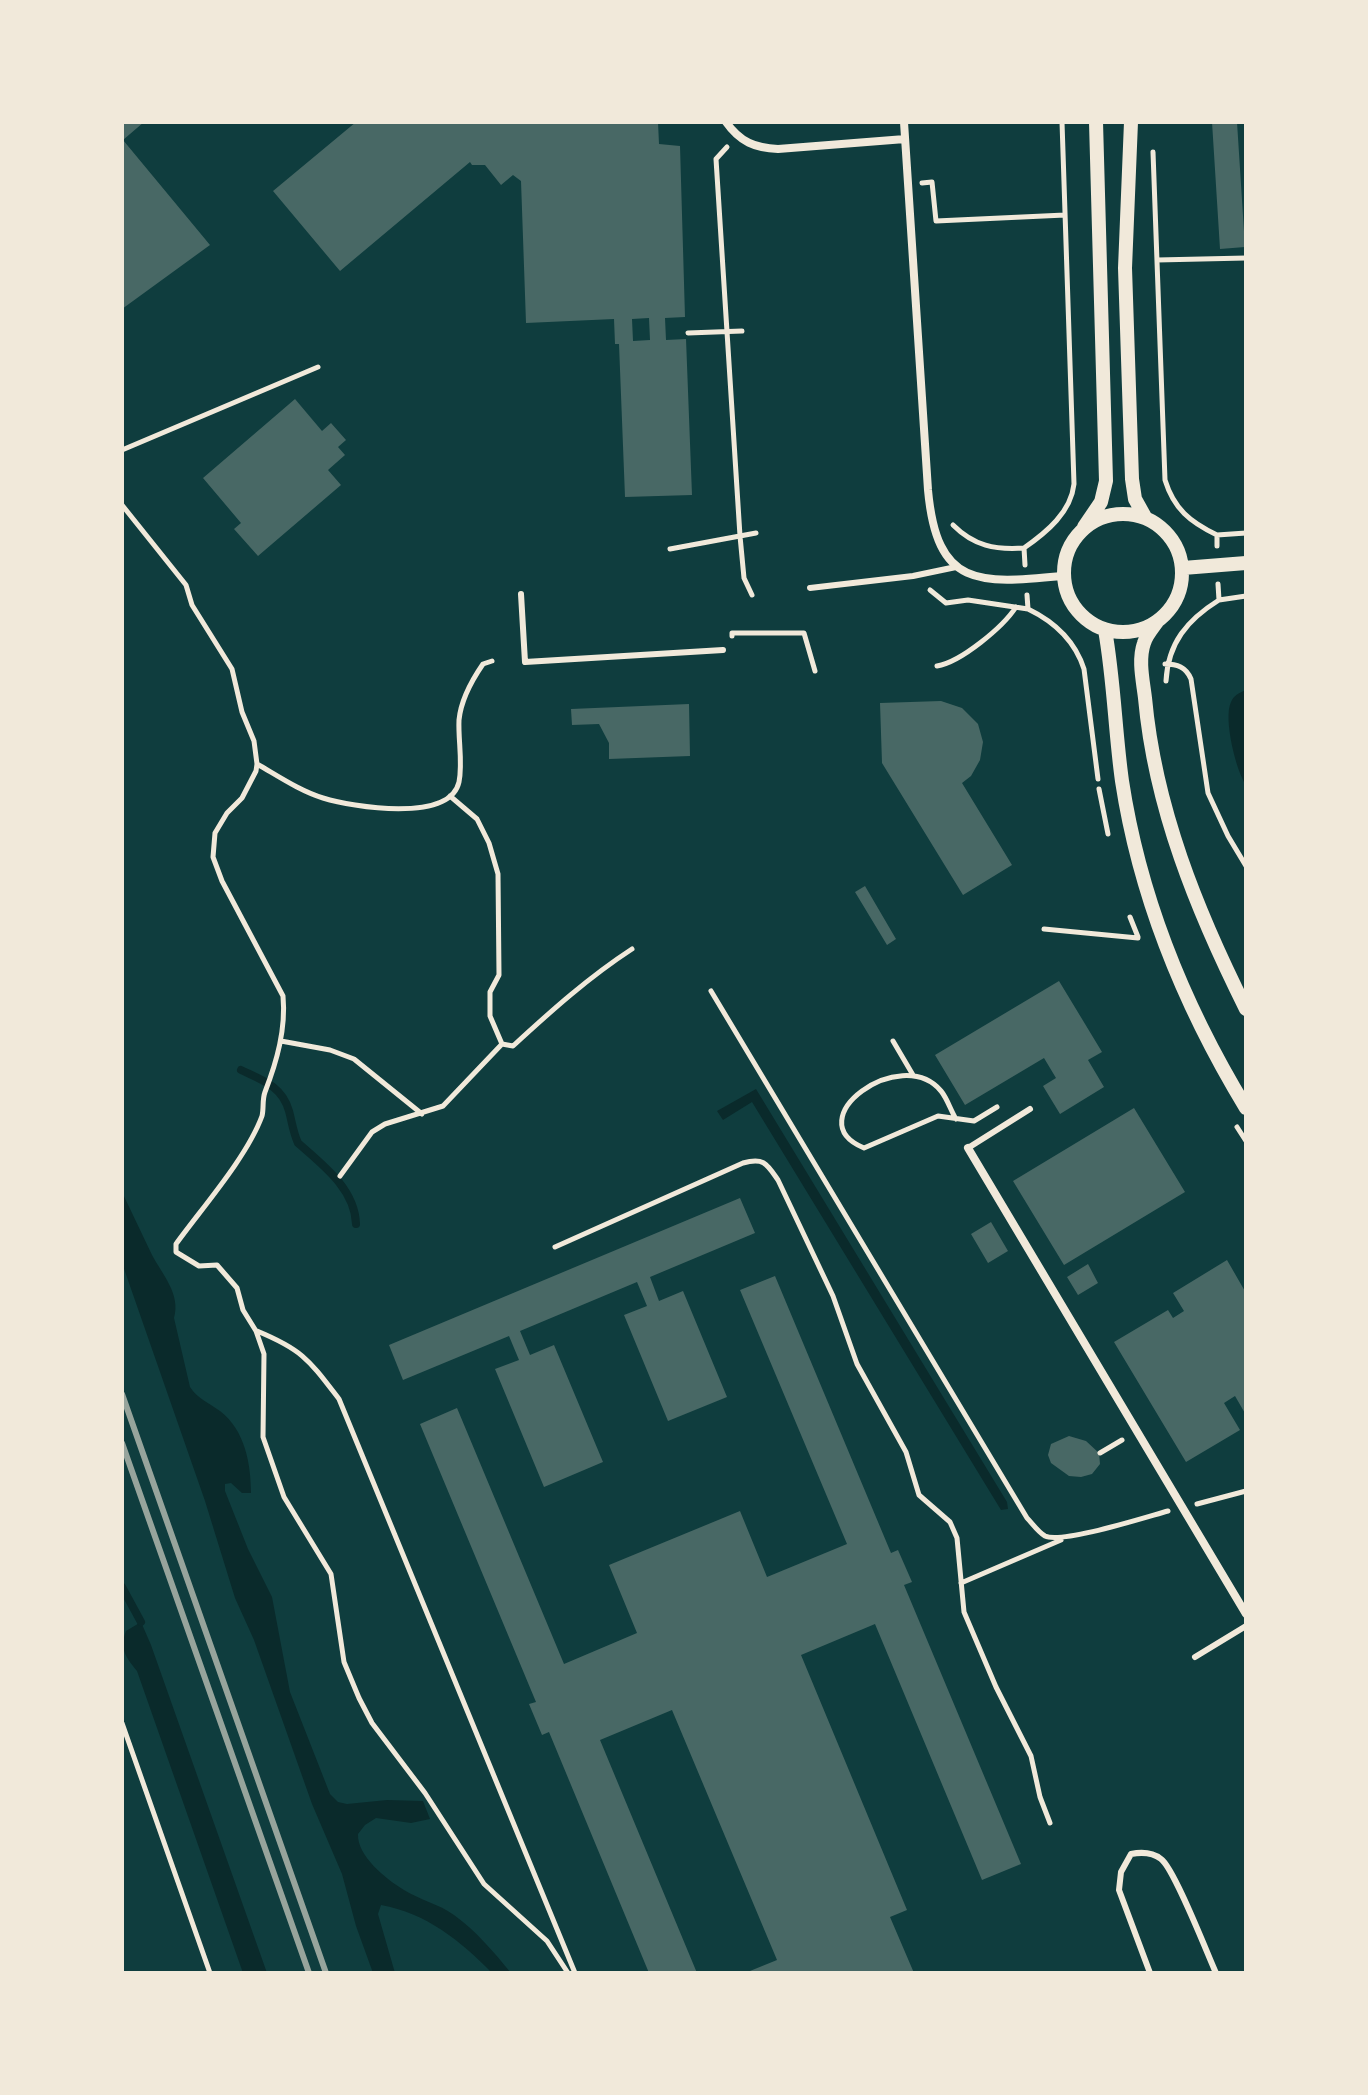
<!DOCTYPE html>
<html>
<head>
<meta charset="utf-8">
<style>
  body { margin:0 }
  #map { position:relative; width:1368px; height:2095px; overflow:hidden; background:#0f3d3e; font-family:Cabin,sans-serif }
  canvas { display:block }
  .frame { position:absolute; inset:0; border:124px solid #f1e9da; pointer-events:none }
</style>
</head>
<body>
<div id="map">
<canvas width="1368" height="2095"></canvas>
<div class="frame"></div>
</div>
<script>
const context = document.querySelector('canvas').getContext('2d');
context.lineJoin = 'round';
function fillPath(path, color) { context.fillStyle = color; context.fill(path, 'evenodd'); }
function strokePath(path, color, width, dash) { context.strokeStyle = color; context.lineWidth = width; context.lineCap = dash ? 'butt' : 'round'; context.setLineDash(dash || []); context.stroke(path); }
fillPath(new Path2D(`
  M1246,690V785C1236,771 1223,718 1231,702C1234,695 1239,693 1246,690Z
  M756,1089L1007,1502L1008,1509L1001,1510L752,1102L723,1120L717,1111Z
  M122,1192C132,1213 142,1234 152,1255C162,1274 181,1294 174,1318L190,1387C198,1399 209,1403 220,1411C245,1430 251,1464 251,1493H242L231,1483L225,1484V1491L248,1549L272,1597L290,1692L330,1794L338,1802L347,1804L387,1800L423,1801L430,1819L411,1823L376,1818L365,1825L358,1834C357,1856 386,1879 404,1890C420,1900 439,1904 454,1915C476,1931 494,1952 511,1973H492C461,1941 426,1913 381,1905L378,1914L395,1973H373L356,1926L342,1874L312,1804L254,1640L235,1598L205,1501L122,1263Z
  M141,1622L151,1645L267,1973H243L137,1671C126,1657 119,1649 126,1631Z`), '#0a2a2b');
strokePath(new Path2D(`
  M241,1070C262,1080 282,1086 289,1111C292,1122 293,1132 298,1143C323,1165 355,1189 356,1224
  M122,1587L141,1622`), '#0a2a2b', 8);
fillPath(new Path2D(`
  M122,122H144L123,140L210,245L122,309Z
  M356,122H658L659,144L680,146L685,317L665,318L666,340L686,339L692,495L625,497L619,344H615L614,319L526,323L521,181L513,175L501,185L485,165H472L470,162L340,271L273,191ZM649,318L650,340L633,341L632,319Z
  M1212,122H1237L1245,247L1220,249Z
  M295,399L322,431L331,423L346,440L338,447L345,455L328,470L341,485L258,556L234,529L241,523L203,478Z
  M941,701L962,708L978,724L983,742L980,760L971,776L962,783L1012,865L963,895L882,763L880,703Z
  M689,704L690,756L609,759V743L599,724L572,725L571,709Z
  M865,886L896,939L887,945L855,892Z
  M1059,981L1102,1052L1088,1060L1104,1087L1060,1114L1043,1086L1056,1078L1044,1058L965,1105L935,1055Z
  M1134,1108L1185,1192L1064,1265L1013,1181Z
  M740,1198L755,1233L650,1277L659,1301L683,1291L727,1397L668,1421L624,1315L647,1306L637,1282L520,1331L530,1355L554,1345L603,1462L544,1487L495,1369L519,1360L509,1336L403,1380L389,1345Z
  M991,1222L1008,1251L988,1263L971,1234Z
  M1227,1260L1246,1293V1415L1235,1396L1224,1403L1240,1430L1186,1462L1114,1342L1168,1310L1173,1318L1184,1311L1173,1293Z
  M1088,1264L1098,1283L1078,1295L1067,1277Z
  M775,1276L891,1553L898,1550L912,1582L904,1585L1021,1864L982,1880L875,1624L801,1655L907,1910L890,1917L914,1973H745L777,1960L672,1710L600,1740L697,1973H649L549,1732L542,1735L529,1704L536,1702L420,1424L457,1408L564,1664L637,1633L609,1565L740,1511L767,1577L847,1544L740,1290Z
  M1069,1436L1086,1441L1099,1453L1100,1464L1092,1474L1081,1477L1069,1476L1051,1463L1048,1455L1051,1444Z`), '#486865');
strokePath(new Path2D(`
  M727,147L716,159L740,536L744,578L752,595
  M1153,152L1165,480C1174,509 1190,522 1217,535V546
  M922,183L932,182L936,221L1065,215
  M1157,260L1246,258
  M688,333L742,331
  M122,450L318,367
  M122,505L186,585L192,605L232,669L242,712L254,741L257,764L256,771L242,798L227,813L215,833L213,857L222,881L283,996C286,1029 277,1061 265,1092C262,1100 264,1108 262,1116C247,1157 202,1208 176,1244V1252L199,1266L217,1265L237,1288L243,1310L256,1331L264,1354L263,1437L284,1497L331,1574L344,1662L359,1698L372,1723L425,1793L484,1884L547,1941L568,1973
  M953,525C974,546 995,550 1024,548
  M1217,535L1246,533
  M670,549L756,533
  M1025,565L1024,548C1047,532 1071,512 1074,484L1062,122
  M930,590L946,603L968,600L1028,609
  M1027,595L1028,609C1055,622 1075,641 1084,669L1098,779
  M1219,600L1246,596
  M732,636V633H804L815,671
  M1165,664C1177,664 1186,667 1191,679L1208,793L1228,836L1246,866
  M937,666C961,662 1003,627 1016,607
  M1166,681C1168,643 1187,620 1219,600L1218,584
  M257,764C278,776 300,791 323,798C352,807 450,823 459,782C463,762 458,740 459,720C461,699 472,680 483,664L492,661
  M1099,789L1108,834
  M450,796L477,819L489,843L498,874L499,975L490,992V1016L502,1044L513,1046C551,1011 589,977 632,949
  M1130,917L1138,937
  M1044,929L1138,938
  M711,991L1027,1518C1032,1523 1038,1532 1045,1536C1062,1544 1146,1517 1168,1511
  M281,1041L330,1050L354,1059L422,1114
  M893,1041L913,1075
  M956,1119C951,1111 947,1098 941,1091C901,1043 796,1120 864,1148L938,1116L974,1121L997,1107
  M1237,1127L1246,1141
  M340,1176L372,1132L385,1124L443,1106L502,1044
  M555,1247L743,1163C764,1157 767,1164 778,1180L833,1296L857,1364L906,1452L919,1495L950,1522L957,1538L964,1612L996,1687L1031,1756L1040,1797L1050,1823
  M257,1331C303,1350 309,1360 339,1399L575,1973
  M1100,1453L1122,1440
  M1197,1504L1246,1491
  M961,1583L1061,1540
  M122,1723L210,1973`), '#f1e9da', 5);
strokePath(new Path2D(`
  M810,588L913,576L956,567
  M521,594L525,662L723,650
  M968,1148L1030,1109
  M1195,1657L1246,1626
  M1150,1973L1119,1890L1121,1872L1131,1854C1141,1852 1152,1852 1161,1859C1174,1868 1207,1953 1216,1973`), '#f1e9da', 6);
strokePath(new Path2D(`
  M726,122C740,142 755,148 778,149L905,139
  M904,122L928,490C937,588 978,584 1063,576
  M968,1148L1246,1614`), '#f1e9da', 8);
strokePath(new Path2D(`
  M1131,122L1125,268L1132,479L1135,499L1145,517
  M1064 573a59 59 0 1 1 118 0a59 59 0 1 1-118 0Z
  M1084,527L1101,502L1106,481L1096,122
  M1183,568L1246,563
  M1157,622C1152,629 1146,636 1144,643C1138,660 1143,681 1145,698C1155,808 1197,911 1246,1009
  M1105,630C1114,680 1115,731 1122,781C1140,899 1184,1006 1246,1108`), '#f1e9da', 14);
strokePath(new Path2D(`
  M122,1394L326,1973
  M122,1443L309,1973`), '#97a49c', 6);
</script>
</body>
</html>
